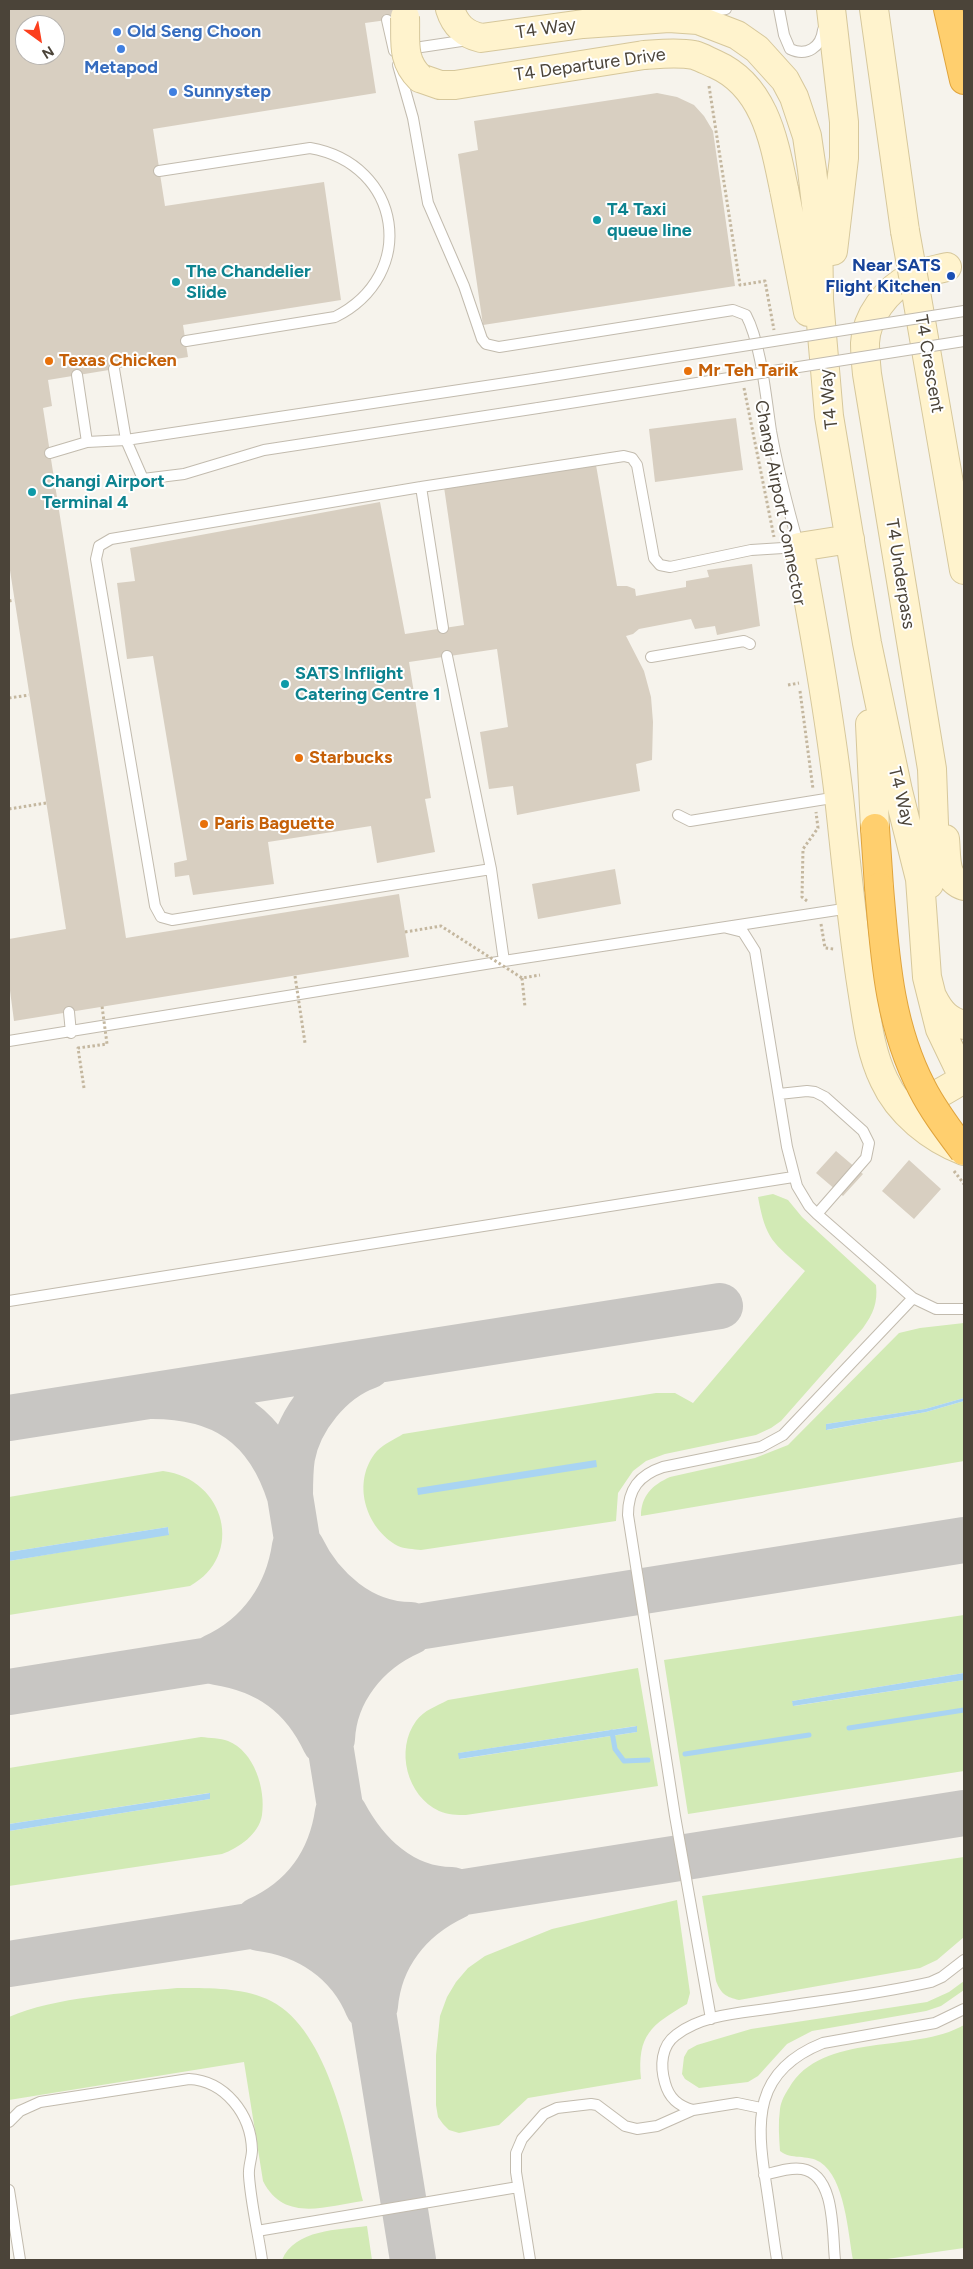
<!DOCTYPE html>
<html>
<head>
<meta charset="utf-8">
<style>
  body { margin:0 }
  #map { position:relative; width:973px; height:2269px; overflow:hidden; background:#f6f3ec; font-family:Figtree,sans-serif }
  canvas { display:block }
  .frame { position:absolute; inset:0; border:10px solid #4b4439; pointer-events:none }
  .north { position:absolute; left:15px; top:15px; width:50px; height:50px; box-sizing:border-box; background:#fff; border:1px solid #b7b4b0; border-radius:50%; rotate:148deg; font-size:14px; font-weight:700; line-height:20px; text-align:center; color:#4b4439 }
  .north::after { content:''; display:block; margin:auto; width:18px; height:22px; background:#fc3f1d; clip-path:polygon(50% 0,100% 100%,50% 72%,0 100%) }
</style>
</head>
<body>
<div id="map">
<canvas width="973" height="2269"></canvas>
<div class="frame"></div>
<div class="north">N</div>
</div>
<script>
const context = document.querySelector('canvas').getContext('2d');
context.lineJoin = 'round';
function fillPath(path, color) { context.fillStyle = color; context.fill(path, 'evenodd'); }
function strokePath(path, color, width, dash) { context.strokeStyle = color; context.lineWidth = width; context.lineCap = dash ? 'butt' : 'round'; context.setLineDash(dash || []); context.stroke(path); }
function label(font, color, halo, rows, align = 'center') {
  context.font = font + ' Figtree,sans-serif'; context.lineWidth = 4; context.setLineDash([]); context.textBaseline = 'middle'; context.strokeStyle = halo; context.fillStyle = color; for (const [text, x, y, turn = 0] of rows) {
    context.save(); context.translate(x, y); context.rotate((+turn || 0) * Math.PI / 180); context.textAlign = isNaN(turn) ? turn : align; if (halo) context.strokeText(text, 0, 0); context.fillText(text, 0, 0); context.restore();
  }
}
fillPath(new Path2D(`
  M773,1194L788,1200L802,1217L876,1285C878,1303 873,1314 863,1328L781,1421L771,1428L756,1435L665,1454L646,1461L633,1471L618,1493L616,1521L421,1550C414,1549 404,1549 398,1546C365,1528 351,1481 377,1451C384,1444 395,1439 403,1434L656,1393H675L693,1403L805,1271C773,1242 766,1241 758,1197Z
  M964,1323V1398L925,1409L826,1424L827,1430L926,1412L964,1401V1461L641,1516C641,1496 652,1485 670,1477L755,1458L788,1445L899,1333L920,1328Z
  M163,1471C226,1479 245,1556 190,1586L9,1615V1561L169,1534L168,1527L9,1552V1497Z
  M964,1615V1673L792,1701L794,1706L964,1680V1771L688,1814L664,1660Z
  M638,1668L658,1786L466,1815C457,1815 448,1815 439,1811C407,1796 395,1750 416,1721C424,1710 437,1706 448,1700ZM636,1726L637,1732L460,1759L459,1753Z
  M201,1737C210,1738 220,1738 228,1741C254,1751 266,1789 262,1815C259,1834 239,1848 222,1854L9,1886V1831L210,1799L209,1793L9,1824V1768Z
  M964,1857V1937L937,1960L920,1968L739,2000C726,1997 721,1994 716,1981L702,1896Z
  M677,1900L690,1993L687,2004C651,2025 637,2035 641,2079L528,2098L499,2125L459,2133L449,2130L443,2124L438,2117L436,2105V2055L440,2016L447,1997L456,1982L468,1968L485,1956L552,1929Z
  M964,1981V1990L941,2006L926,2011L812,2031L787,2044L758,2076L748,2082L699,2088L685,2079L682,2074L684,2057L688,2050L697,2045L751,2029L927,2002L949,1992Z
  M177,1988C207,1988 244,1987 271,2001C329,2030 349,2142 363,2201C326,2206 284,2223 263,2181L244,2062L9,2100V2017C54,1997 127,1993 177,1988Z
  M964,2025V2248L880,2260H853C848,2233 845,2178 820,2162C807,2154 791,2160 780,2151C779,2137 778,2123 780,2109C781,2101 785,2094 789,2088C822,2031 914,2054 964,2025Z
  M367,2226L372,2260H282C295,2229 338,2230 367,2226Z`), '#d2eab5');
fillPath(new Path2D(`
  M964,1398V1401L926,1412L826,1430V1424L925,1409Z
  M596,1460L597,1467L418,1495L417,1488Z
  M168,1527L169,1535L9,1561V1552Z
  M964,1673V1680L793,1706L792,1701Z
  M637,1726V1732L459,1759L458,1753Z
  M210,1793V1799L9,1831V1824Z`), '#a9d4f2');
strokePath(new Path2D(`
  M849,1728L964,1710
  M612,1732L615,1749L624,1761L648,1760
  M685,1754L809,1735`), '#a9d4f2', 5);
strokePath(new Path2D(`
  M149,1396C222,1395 268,1425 290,1496L413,2260
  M9,1418L720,1306
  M290,1496C290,1483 290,1470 292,1457C299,1419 331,1379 368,1366
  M301,1547C321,1589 362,1625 411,1625
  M214,1657C260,1636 288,1595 295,1546
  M217,1662C268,1670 303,1695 325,1742
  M9,1692L964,1540
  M332,1739C334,1691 367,1651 410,1632
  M344,1813C366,1854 402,1890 452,1890
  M258,1920C304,1899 331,1861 338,1812
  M259,1928C308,1934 349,1961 368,2007
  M9,1964L964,1813
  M375,2006C379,1956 410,1918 454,1897`), '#c8c6c3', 46);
fillPath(new Path2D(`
  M9,9H413L387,20L365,23L376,93L153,129L165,206L324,182L341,300L183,325L188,357L48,380L52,406L43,408L126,938L399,894L409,957L14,1021L9,983V939L66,929L9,564ZM25,25H55V55H25Z
  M657,93L677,97L694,105L704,116L713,131L735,286L483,325L458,154L478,150L474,121Z
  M736,418L743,470L655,482L649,429Z
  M596,465L617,586H627L635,589L636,596L686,587V581L709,577L707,570L752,564L760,626L717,635L715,626L695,629L691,619L639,629L633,634L626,636L644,671L651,697L653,722L652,760L636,764L640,791L517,815L513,786L489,789L480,732L508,727L497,649L409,662L431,798L425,799L435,852L377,863L371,826L268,842L274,884L193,895L189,875L175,877L174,863L187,860L153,656L127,659L117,583L135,581L130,548L380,502L405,634L464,625L444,487Z
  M615,869L621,904L538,919L532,884Z
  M836,1151L863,1174L843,1196L816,1173Z
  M909,1160L941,1189L914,1219L882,1191Z`), '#d8cfc1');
const lane = new Path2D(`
  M779,9L784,35L790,49C807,57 821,47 823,30
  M700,13L726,9
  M387,20L394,51
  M408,49L468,40
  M398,65L413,118L428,203L464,286L482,339L486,344L499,347L733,310L746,315C761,343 766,398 771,431C778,470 788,508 799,547L751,550L670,567L660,565L654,558L637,465L632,458L624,456L421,487L111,539L99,546L96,559L155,906L161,917L172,920L491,869
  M159,171L310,148C402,164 419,275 335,317L186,341
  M114,369L126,440L143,479L184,474L264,450L538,408
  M77,375L87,442
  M50,453L87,442L126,440L533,379
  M421,487L443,628
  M447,656L491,869L504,961
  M651,657L744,641L750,644
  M678,815L690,821L838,797
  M727,928L743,932L755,951L787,1147L797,1186L809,1206L817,1214L913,1298L936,1309H964
  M69,1012L71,1033
  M9,1041L504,961L850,908
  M779,1094L807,1091L815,1092L825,1097L863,1131L869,1143L866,1158L817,1214
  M9,1301L793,1177
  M711,2019L675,1816L628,1515C628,1489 639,1475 663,1467L761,1447L783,1435L913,1298
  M693,2110C678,2106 669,2098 665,2083C660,2066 661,2046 676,2035C703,2014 742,2013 774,2008C826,2000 879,1994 931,1982L942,1977L964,1960
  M9,2122L20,2111L40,2102L189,2079C225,2081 251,2114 252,2150C252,2158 248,2167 249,2176C251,2204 258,2232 262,2260
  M764,2175C776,2172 790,2167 802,2169C836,2175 832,2233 835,2260
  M9,2190L20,2260
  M257,2231L518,2187
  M530,2260L516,2172V2153L522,2139L544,2114L557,2108L591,2104L597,2105L625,2126L637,2129L657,2126L693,2110L737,2103L761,2108
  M777,2260C773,2235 770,2209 766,2184C756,2121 753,2071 823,2043L935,2023L964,2009`);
const secondary = new Path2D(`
  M450,9C455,25 464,34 481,38L583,24L669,18L698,20L737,35L757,49L785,80L794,97L807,136L812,170L818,222L819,300L829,416L867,643L898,791L920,879L927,977L940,1029L964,1079C944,1090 921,1108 898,1103
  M831,9L844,122V158L833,251
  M874,9L905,231
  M420,78L440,85H455L644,55
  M784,189L808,312
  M916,292L964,570
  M850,539L799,547C814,630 829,713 839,797C846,861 852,925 862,989C867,1020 870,1051 884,1080C899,1113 931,1138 964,1151
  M870,724L875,828
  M945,839C947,857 943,879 964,886
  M929,884L934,824L932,769L867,374C866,364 865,353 865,343C866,317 887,289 910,278C921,272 935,270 947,267
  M933,998C940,1012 948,1021 964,1025`);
const highway = new Path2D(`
  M948,9L964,80
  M875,828L879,887`);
strokePath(lane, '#c2bbae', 12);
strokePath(secondary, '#d6c79b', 30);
strokePath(highway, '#e0a43c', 30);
strokePath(new Path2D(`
  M709,86L740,285L765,281L774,330
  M744,388L774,537
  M9,601L14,600
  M788,685L799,683
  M800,691L813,789
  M807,901L802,897L803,849L818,828L816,812
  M821,924L825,948L834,949
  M522,978L525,1007
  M954,1171L964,1184`), '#c4b79f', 3, [2.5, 2.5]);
strokePath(lane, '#fff', 10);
strokePath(secondary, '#fff3cd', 28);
strokePath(highway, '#ffcf6e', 28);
const laneBridge = new Path2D(`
  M533,379L964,311
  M538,408L964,341`);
const secondaryBridge = new Path2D(`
  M405,17C406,40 401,60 420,78
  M644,55C660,54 677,52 694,55C701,57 708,61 715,64C765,86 774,141 784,189
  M905,231L916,292`);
const highwayBridge = new Path2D(`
  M879,887C885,957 889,1025 922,1088C933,1110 949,1131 964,1151`);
strokePath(laneBridge, '#c2bbae', 12, []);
strokePath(secondaryBridge, '#d6c79b', 30, []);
strokePath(highwayBridge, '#e0a43c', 30, []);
strokePath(new Path2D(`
  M9,698L29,695
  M9,809L46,803
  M405,932L441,926L522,978L540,975
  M295,976L305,1043
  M84,1088L78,1048L107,1044L102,1006`), '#c4b79f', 3, [2.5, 2.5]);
strokePath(laneBridge, '#fff', 10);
strokePath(secondaryBridge, '#fff3cd', 28);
strokePath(highwayBridge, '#ffcf6e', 28);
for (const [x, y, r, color] of [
  [117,32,5,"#3f7fe0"],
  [121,49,5,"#3f7fe0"],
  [173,92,5,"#3f7fe0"],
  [597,220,5,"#0f9aa8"],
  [951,276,5,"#1a4fb4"],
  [176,282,5,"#0f9aa8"],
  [49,361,5,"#e8710a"],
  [688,371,5,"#e8710a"],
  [32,492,5,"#0f9aa8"],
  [285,684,5,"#0f9aa8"],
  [299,758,5,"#e8710a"],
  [204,824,5,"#e8710a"]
]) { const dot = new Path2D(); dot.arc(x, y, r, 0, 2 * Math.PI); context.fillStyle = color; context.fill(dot); strokePath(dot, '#fff', 2); }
label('18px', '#4b4439', '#fff', [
  ["T4 Way",546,29,-8],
  ["T4 Departure Drive",590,65,-8],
  ["T4 Crescent",929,364,80],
  ["T4 Way",829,399,-96],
  ["Changi Airport Connector",780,503,79],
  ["T4 Underpass",900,574,81],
  ["T4 Way",901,797,76]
]);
label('bold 18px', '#366cbe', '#fff', [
  ["Old Seng Choon",127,32],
  ["Metapod",121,68,"center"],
  ["Sunnystep",183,92]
], 'left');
label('bold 18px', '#0d838f', '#fff', [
  ["T4 Taxi",607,210],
  ["queue line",607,231],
  ["The Chandelier",186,272],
  ["Slide",186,293],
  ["Changi Airport",42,482],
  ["Terminal 4",42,503],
  ["SATS Inflight",295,674],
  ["Catering Centre 1",295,695]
], 'left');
label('bold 18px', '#164399', '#fff', [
  ["Near SATS",941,266],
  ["Flight Kitchen",941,287]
], 'right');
label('bold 18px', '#c56008', '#fff', [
  ["Texas Chicken",59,361],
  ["Mr Teh Tarik",698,371],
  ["Starbucks",309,758],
  ["Paris Baguette",214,824]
], 'left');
</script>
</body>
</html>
